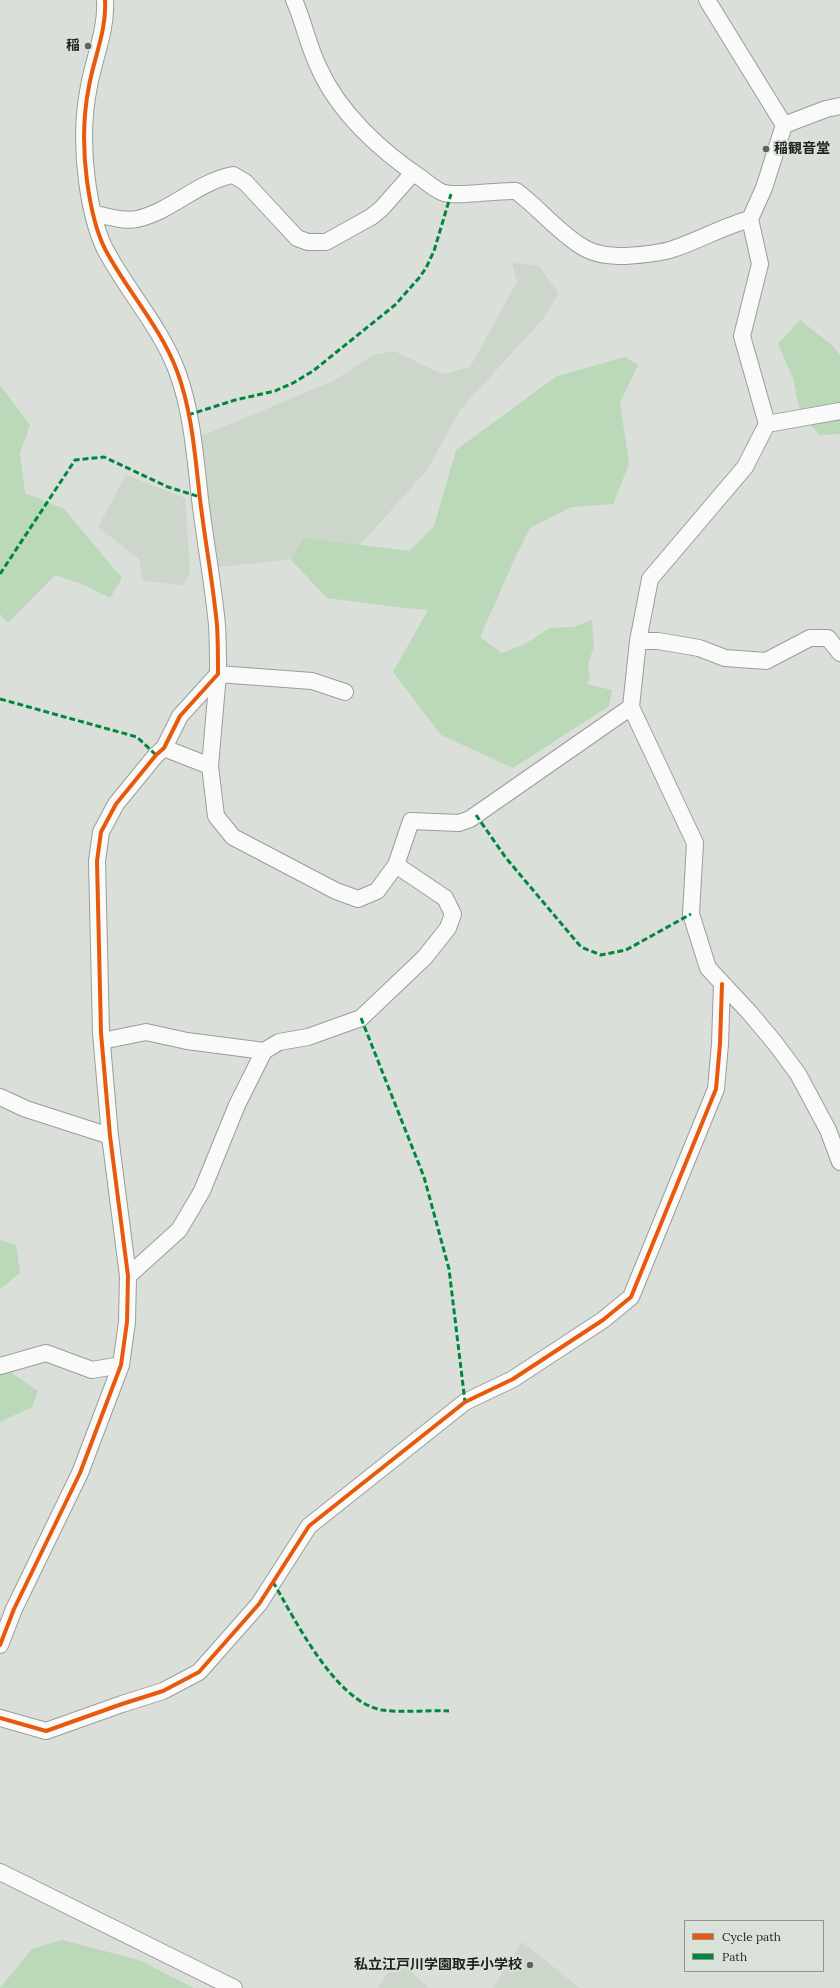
<!DOCTYPE html>
<html>
<head>
<meta charset="utf-8">
<style>
  body { margin:0 }
  #map { position:relative; width:840px; height:1988px; overflow:hidden; background:#dadfda; font-family:Lora,serif }
  canvas { display:block }
  .legend { position:absolute; left:684px; top:1920px; width:140px; height:52px; box-sizing:border-box; background:#d9e1d8; border:1px solid #8f958e; margin:0; padding:5px 7px; list-style:none; font-size:12px; color:#1f221f }
  .legend li { display:flex; align-items:center; gap:8px; height:20px }
  .legend b { width:20px; border:1px solid #8f958e }
</style>
</head>
<body>
<div id="map">
<canvas width="840" height="1988"></canvas>
<ul class="legend">
<li><b style="height:5px;background:#e8590c"></b>Cycle path</li>
<li><b style="height:5px;background:#00873e"></b>Path</li>
</ul>
</div>
<script>
const context = document.querySelector('canvas').getContext('2d');
context.lineJoin = 'round';
function fillPath(path, color) { context.fillStyle = color; context.fill(path, 'evenodd'); }
function strokePath(path, color, width, dash) { context.strokeStyle = color; context.lineWidth = width; context.lineCap = dash ? 'butt' : 'round'; context.setLineDash(dash || []); context.stroke(path); }
function label(font, color, halo, rows, align = 'center') {
  context.font = font + ' Lora,"Noto Sans JP",serif'; context.lineWidth = 4; context.setLineDash([]); context.textBaseline = 'middle'; context.strokeStyle = halo; context.fillStyle = color; for (const [text, x, y, turn = 0] of rows) {
    context.save(); context.translate(x, y); context.rotate((+turn || 0) * Math.PI / 180); context.textAlign = isNaN(turn) ? turn : align; if (halo) context.strokeText(text, 0, 0); context.fillText(text, 0, 0); context.restore();
  }
}
fillPath(new Path2D(`
  M512,263L539,266L559,293L543,319L460,410L427,470L353,553L218,567L192,440L333,381L374,355L394,351L442,374L470,367L517,282Z
  M126,475L185,498L190,572L184,585L143,581L139,559L98,527Z
  M522,1942L580,1988H493Z
  M397,1959L429,1988H378Z`), '#ccd6cb');
fillPath(new Path2D(`
  M800,320L833,346L840,355V434L819,435L800,411L793,378L778,344Z
  M625,357L638,365L620,403L629,464L613,504L571,507L530,528L515,558L480,637L502,653L525,644L550,628L573,627L592,620L594,646L588,664L590,676L587,684L612,690L609,706L513,768L441,735L393,672L428,610L396,607L327,598L291,560L304,538L410,551L434,526L456,450L557,376Z
  M0,385L30,425L20,453L25,493L64,509L122,578L110,598L87,586L55,575L8,623L0,614Z
  M0,1240L16,1245L20,1273L0,1289Z
  M0,1365L38,1391L32,1407L0,1422Z
  M62,1940L139,1960L194,1988H0L32,1949Z`), '#bbd8b9');
const minor = new Path2D(`
  M294,0C304,22 308,46 319,68C339,113 381,151 421,178C428,183 435,190 444,193C458,197 497,190 516,191C539,208 557,231 581,246C595,255 610,256 625,256C641,255 658,254 673,249C700,240 724,226 750,219L764,188L784,125L826,109L840,106
  M707,0L784,125
  M94,214C107,216 124,222 137,219C172,211 197,182 233,175L245,182L297,238L308,242H326L371,217L381,209L413,173
  M750,219L760,264L742,336L767,424L745,467L650,579L638,641L631,707L695,843L691,914L708,968L749,1012L775,1043L798,1074L828,1130L840,1162
  M767,424L840,411
  M638,641H658L699,648L725,658L766,661L810,638H828L840,653
  M164,748L210,766L216,816L233,837L336,891L358,899L377,891L396,865L411,821L459,823L470,819L631,707
  M210,766L218,674L312,681L345,692
  M102,1041L146,1032L187,1041L264,1051
  M0,1097L26,1109L110,1136
  M128,1276L179,1230L202,1191L237,1105L264,1051L279,1042L308,1037L361,1018L425,957L448,928L453,914L445,898L396,865
  M0,1366L46,1353L92,1370L121,1365
  M0,1645L14,1609L80,1473L121,1365L127,1322L128,1276L110,1136L101,1033L97,861L101,832L116,804L156,755L164,748L180,716L218,674C218,658 218,641 217,625C213,583 205,541 200,499C195,456 192,411 177,371C160,326 127,291 105,249C95,229 90,203 87,181C83,151 83,116 89,86C94,58 107,29 105,0
  M0,1718L46,1731L122,1704L163,1691L199,1672L259,1604L309,1526L465,1402L513,1379L603,1320L631,1297L716,1089L720,1044L722,984
  M0,1872L234,1988`);
strokePath(minor, '#9a9e9a', 18);
strokePath(minor, '#f9faf9', 16);
strokePath(new Path2D(`
  M188,415L235,400L275,391L293,383L313,371L395,305L419,278L426,268L434,251L451,194
  M0,574L75,460L104,457L168,487L200,497
  M0,699L137,737L156,755
  M476,815L506,858L581,947L601,955L626,950L691,914
  M361,1018L424,1177L449,1269L465,1402
  M273,1582C295,1619 335,1702 382,1710C402,1713 428,1710 449,1711`), '#00873e', 3, [6, 3]);
strokePath(new Path2D(`
  M0,1645L14,1609L80,1473L121,1365L127,1322L128,1276L110,1136L101,1033L97,861L101,832L116,804L156,755L164,748L180,716L218,674C218,658 218,641 217,625C213,583 205,541 200,499C195,456 192,411 177,371C160,326 127,291 105,249C95,229 90,203 87,181C83,151 83,116 89,86C94,58 107,29 105,0
  M0,1718L46,1731L122,1704L163,1691L199,1672L259,1604L309,1526L465,1402L513,1379L603,1320L631,1297L716,1089L720,1044L722,984`), '#e8590c', 4);
for (const [x, y, r, color] of [
  [88,46,4,"#606460"],
  [766,149,4,"#606460"],
  [530,1965,4,"#606460"]
]) { const dot = new Path2D(); dot.arc(x, y, r, 0, 2 * Math.PI); context.fillStyle = color; context.fill(dot); strokePath(dot, '#d9e1d8', 1.5); }
label('bold 14px', '#1f221f', '#d9e1d8', [
  ["稲",80,46],
  ["稲観音堂",774,149,"left"],
  ["私立江戸川学園取手小学校",522,1965]
], 'right');
</script>
</body>
</html>
